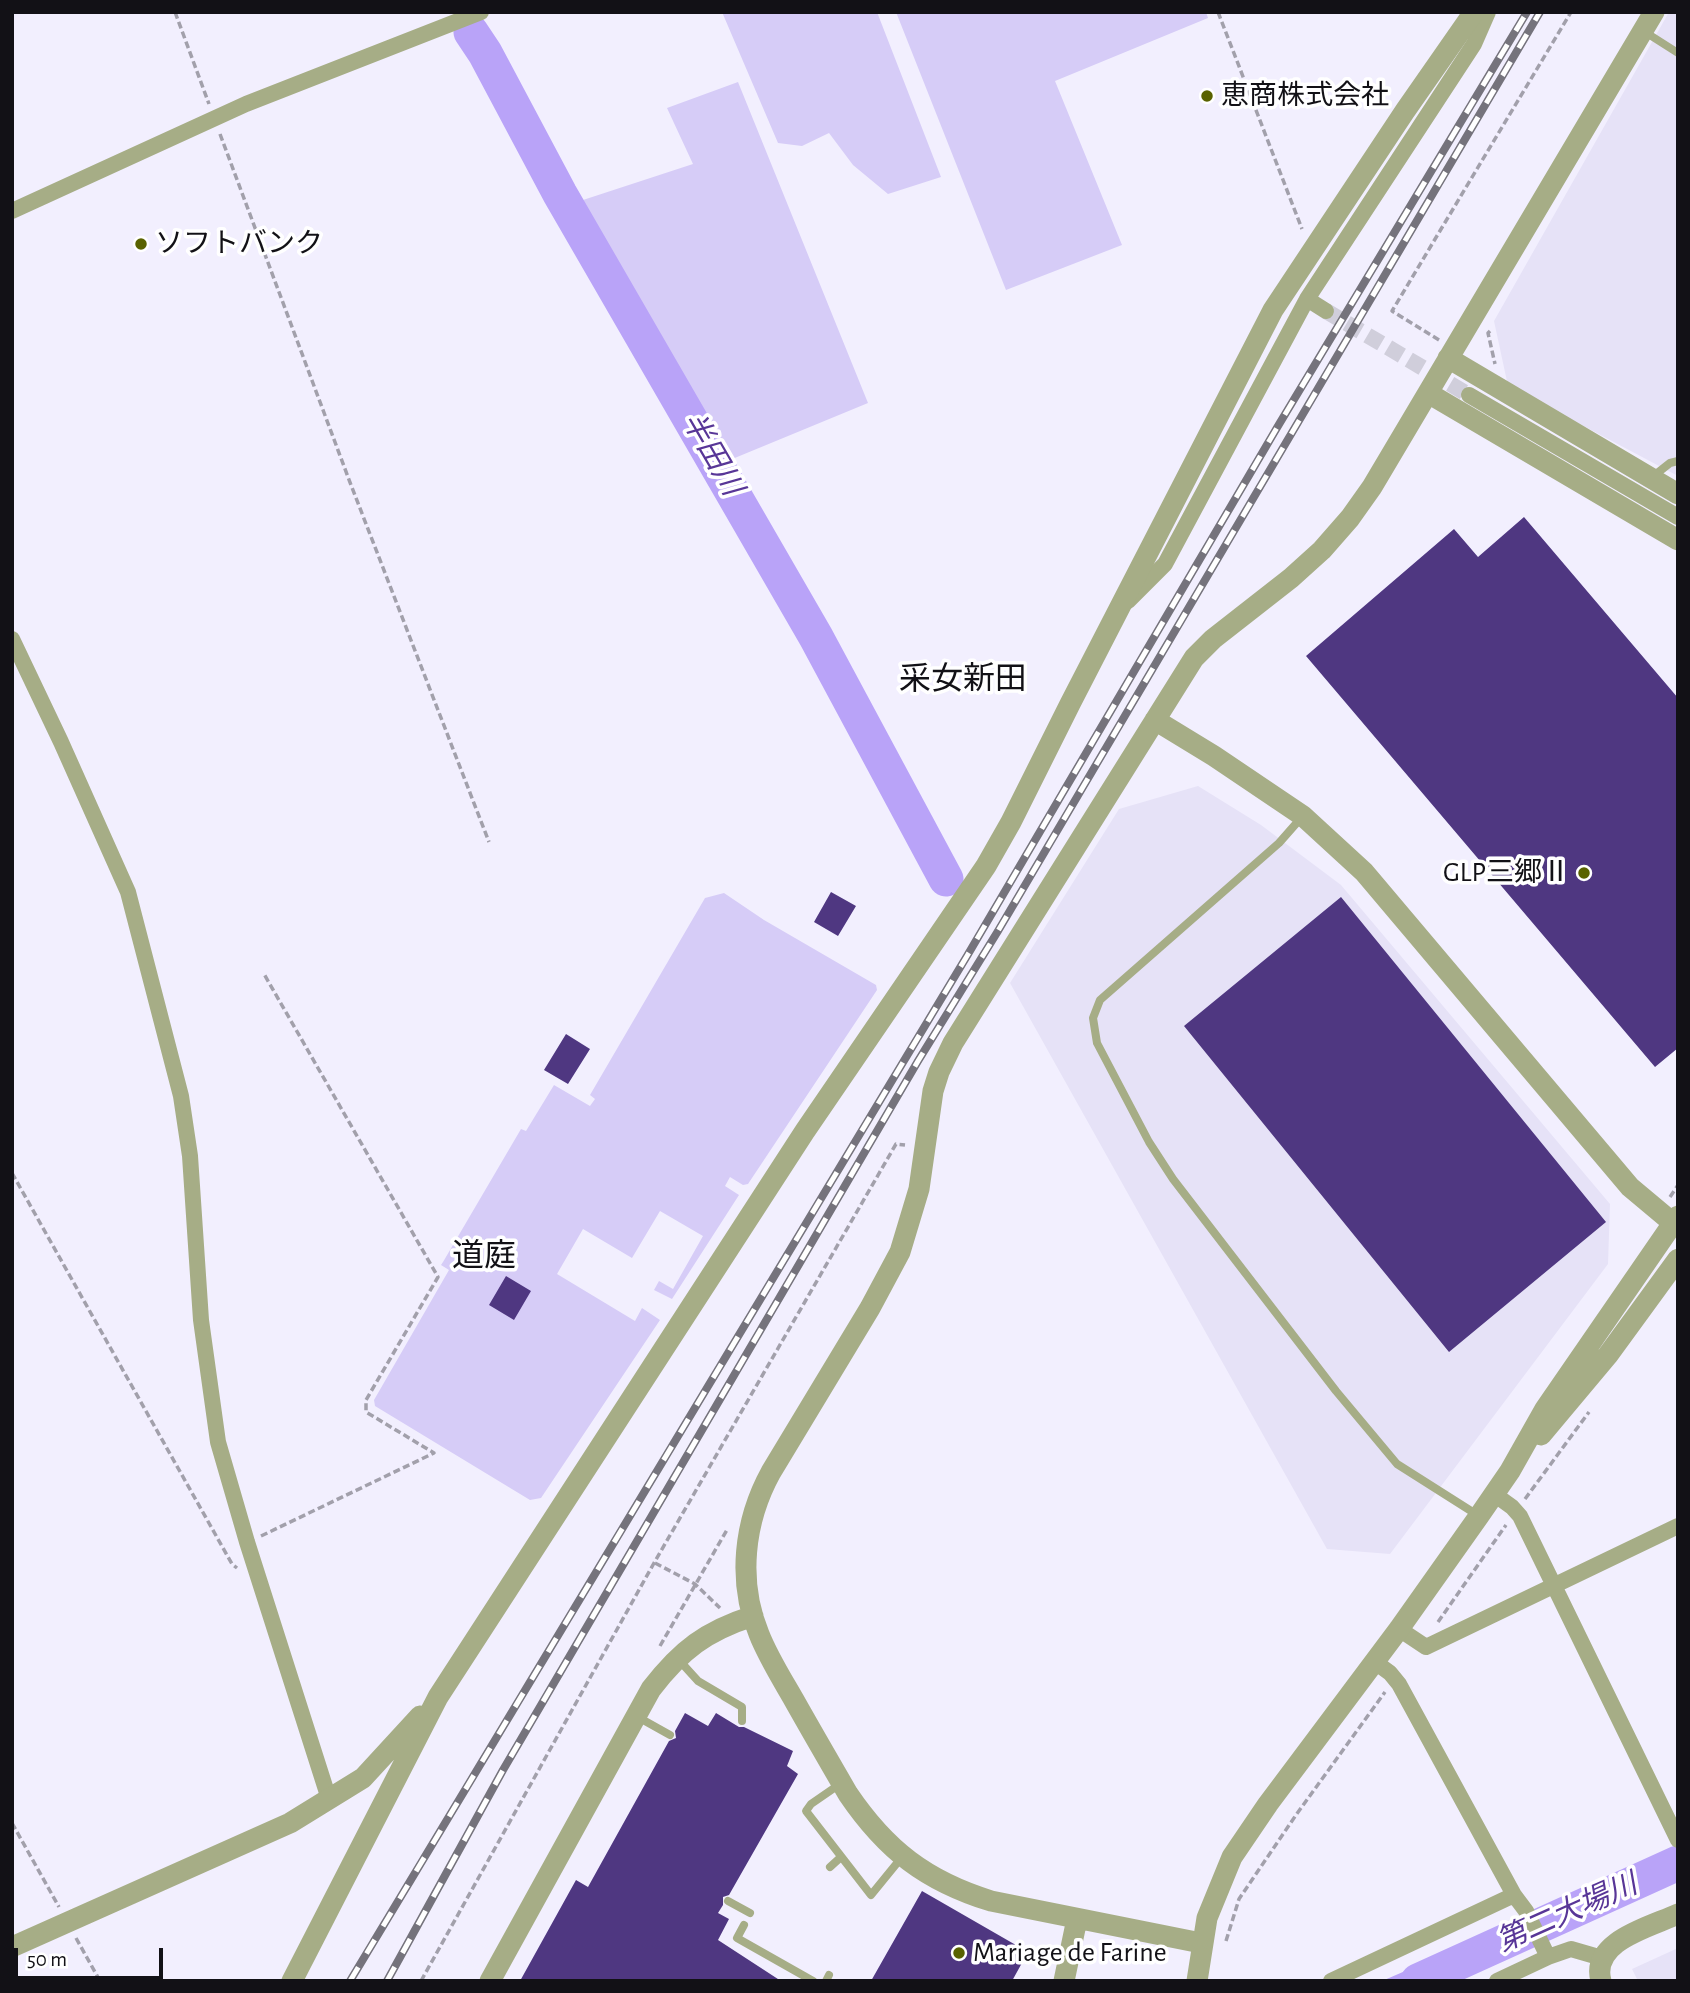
<!DOCTYPE html>
<html>
<head>
<meta charset="utf-8">
<style>
  body { margin:0 }
  #map { position:relative; width:1690px; height:1993px; overflow:hidden; background:#f2effe; font-family:"Alegreya Sans",sans-serif }
  canvas { display:block }
  .frame { position:absolute; inset:0; border:14px solid #121116; pointer-events:none }
  .scale { position:absolute; left:14px; top:1948px; width:149px; height:32px; box-sizing:border-box; border:4px solid #121116; border-top:0; padding-left:9px; font-size:21px; line-height:24px; white-space:nowrap; color:#121116; -webkit-text-stroke:5px #fff; paint-order:stroke }
</style>
</head>
<body>
<div id="map">
<canvas width="1690" height="1993"></canvas>
<div class="frame"></div>
<div class="scale">50 m</div>
</div>
<script>
const context = document.querySelector('canvas').getContext('2d');
context.lineJoin = 'round';
function fillPath(path, color) { context.fillStyle = color; context.fill(path, 'evenodd'); }
function strokePath(path, color, width, dash) { context.strokeStyle = color; context.lineWidth = width; context.lineCap = dash ? 'butt' : 'round'; context.setLineDash(dash || []); context.stroke(path); }
function label(font, color, halo, rows, align = 'center') {
  context.font = font + ' "Alegreya Sans","Noto Sans JP",sans-serif'; context.lineWidth = 7; context.setLineDash([]); context.textBaseline = 'middle'; context.strokeStyle = halo; context.fillStyle = color; for (const [text, x, y, turn = 0] of rows) {
    context.save(); context.translate(x, y); context.rotate((+turn || 0) * Math.PI / 180); context.textAlign = isNaN(turn) ? turn : align; if (halo) context.strokeText(text, 0, 0); context.fillText(text, 0, 0); context.restore();
  }
}
fillPath(new Path2D(`
  M1669,12H1678V476L1508,386L1494,321Z
  M1198,786L1261,825L1341,885L1610,1204L1608,1264L1390,1554L1327,1549L1010,983L1119,809Z
  M1678,1948V1981H1638L1632,1969Z`), '#e6e2f7');
fillPath(new Path2D(`
  M722,12H877L941,177L888,194L853,165L829,133L802,146L778,143Z
  M896,12H1206L1208,18L1055,81L1122,245L1006,290Z
  M738,82L868,403L725,462L583,200L693,164L667,108Z
  M724,893L764,920L876,985L877,990L748,1184L743,1185L730,1177L725,1186L739,1195L672,1299L654,1290L659,1281L673,1289L703,1236L660,1211L632,1258L583,1229L557,1274L635,1321L642,1308L660,1320L541,1498L530,1500L375,1406L374,1400L449,1270L441,1265L443,1262L521,1129L526,1131L554,1085L590,1106L595,1099L590,1095L705,898Z`), '#d6ccf7');
fillPath(new Path2D(`
  M1447,1953L1456,1972L1440,1981H1382Z`), '#b9a3f8');
strokePath(new Path2D(`
  M471,32L485,53L560,194L816,637L946,879
  M1418,1981L1678,1863`), '#b9a3f8', 35);
fillPath(new Path2D(`
  M1524,517L1678,698V1048L1655,1067L1306,656L1454,529L1478,557Z
  M831,892L856,906L838,936L814,922Z
  M1341,897L1606,1222L1449,1352L1184,1026Z
  M566,1034L590,1049L568,1084L544,1070Z
  M506,1276L531,1291L514,1320L489,1305Z
  M685,1713L708,1726L716,1713L739,1727H744L793,1751L787,1766L798,1774L729,1895L723,1897V1905L718,1913L729,1919L718,1940L781,1981H520L576,1880L588,1887L669,1741L676,1738L675,1731Z
  M922,1891L1028,1952L1012,1981H871Z`), '#4f3781');
strokePath(new Path2D(`
  M1326,311L1469,395`), '#d0cedb', 16, [16, 8]);
strokePath(new Path2D(`
  M175,12L209,104
  M1218,12L1302,229
  M220,134L351,485L489,842
  M1490,331L1488,333L1495,364
  M1439,340L1392,311L1571,12
  M12,1173L232,1564L237,1568
  M1670,1197L1678,1185
  M1525,1499L1589,1412
  M261,1536L434,1453L366,1412V1400L438,1277L264,974
  M655,1563L695,1584L720,1608
  M1438,1622L1506,1525
  M660,1646L728,1528
  M12,1823L59,1907
  M76,1938L100,1981
  M1226,1941L1239,1899L1296,1815L1385,1692
  M421,1981L654,1563L896,1144L905,1145`), '#a2a0ab', 3.5, [7, 3.5]);
strokePath(new Path2D(`
  M1645,32L1678,53
  M1651,478L1670,463L1678,461
  M1301,818L1279,843L1100,1000L1093,1018L1097,1043L1149,1142L1173,1179L1336,1391L1397,1464L1479,1516
  M678,1659L698,1681L742,1707V1721
  M636,1716L670,1735
  M840,1784L811,1804L806,1811L871,1895L902,1857
  M830,1867L841,1857
  M728,1901L750,1913
  M744,1925L737,1938L813,1981
  M826,1981L829,1975`), '#a6ad86', 8);
strokePath(new Path2D(`
  M12,211L246,104L481,12
  M1307,299L1326,311
  M1469,395L1678,517
  M1128,601L1165,564L1307,299L1474,44L1488,12
  M12,639L61,742L128,892L181,1096L190,1156L201,1320L218,1442L247,1542L329,1799
  M1494,1494L1512,1507L1520,1516L1678,1840
  M1399,1629L1426,1647L1678,1526
  M1514,1895L1526,1911L1548,1957L1571,1949L1602,1958
  M1331,1981L1514,1895L1399,1684L1390,1673L1375,1662
  M1497,1981L1548,1957`), '#a6ad86', 16);
strokePath(new Path2D(`
  M1448,358L1678,494
  M1428,393L1678,540
  M1155,720L1214,756L1303,816L1364,872L1630,1187L1673,1223
  M1541,1435L1608,1355L1678,1259
  M1201,1943L991,1901C926,1881 886,1850 848,1794C830,1763 812,1732 794,1700C782,1679 768,1657 759,1634C737,1581 744,1521 771,1472L870,1308L900,1252L919,1189L933,1091L939,1072L953,1043L1194,658L1213,639L1291,578L1322,550L1350,518L1372,487L1654,12
  M12,1947L290,1823L363,1778L420,1716
  M292,1981L438,1697L805,1131L986,866L1011,822L1070,704L1273,310L1405,111L1474,12
  M490,1981L651,1689C681,1650 706,1631 753,1616
  M1064,1981L1077,1919
  M1197,1981L1207,1918L1232,1857L1268,1804L1399,1629L1479,1516L1510,1471L1545,1409L1678,1216
  M1601,1981C1590,1941 1650,1927 1678,1914`), '#a6ad86', 21);
const rail = new Path2D(`
  M350,1981L967,956L1278,426L1527,12
  M387,1981L503,1770L918,1061L998,931L1540,12`);
strokePath(rail, '#75737c', 8);
strokePath(rail, '#fff', 5, [16]);
for (const [x, y, r, color] of [
  [1207,96,7,"#596200"],
  [141,244,7,"#596200"],
  [1584,873,7,"#596200"],
  [959,1953,7,"#596200"]
]) { const dot = new Path2D(); dot.arc(x, y, r, 0, 2 * Math.PI); context.fillStyle = color; context.fill(dot); strokePath(dot, '#fff', 2.5); }
label('28px', '#121116', '#fff', [
  ["恵商株式会社",1221,96],
  ["ソフトバンク",155,244],
  ["GLP三郷Ⅱ",1570,873,"right"],
  ["Mariage de Farine",973,1953]
], 'left');
label('italic 30px', '#583697', '#fff', [
  ["半田川",712,454,60],
  ["第二大場川",1567,1913,-24]
]);
label('32px', '#121116', '#fff', [
  ["采女新田",963,679],
  ["道庭",484,1256]
]);
</script>
</body>
</html>
